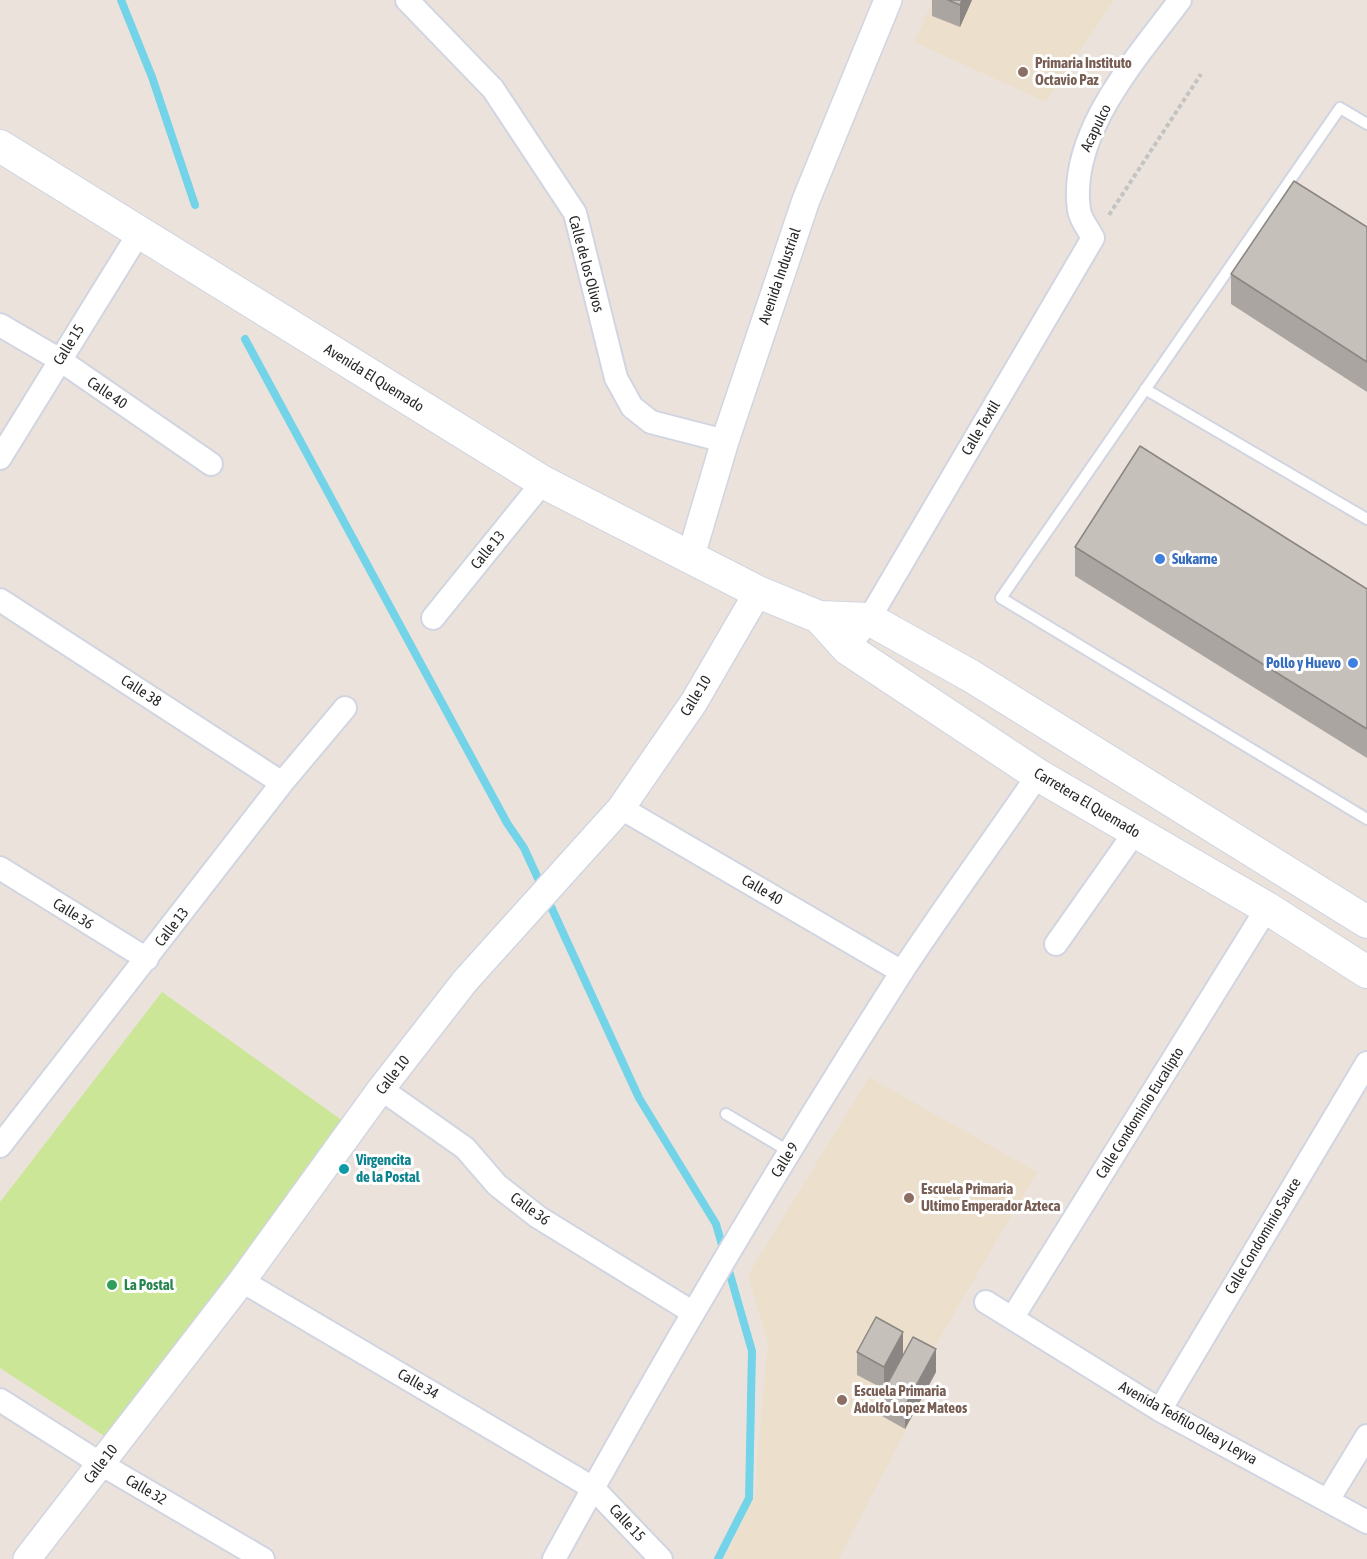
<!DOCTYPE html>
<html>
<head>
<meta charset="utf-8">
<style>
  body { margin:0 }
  canvas { display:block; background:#ebe3db }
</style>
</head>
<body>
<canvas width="1367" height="1559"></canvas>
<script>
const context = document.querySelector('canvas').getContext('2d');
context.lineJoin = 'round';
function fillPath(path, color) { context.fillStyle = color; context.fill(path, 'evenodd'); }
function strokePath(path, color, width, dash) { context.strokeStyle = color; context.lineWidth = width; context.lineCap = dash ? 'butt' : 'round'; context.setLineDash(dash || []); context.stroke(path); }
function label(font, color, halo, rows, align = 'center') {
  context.font = font + ' "Asap Condensed",sans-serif'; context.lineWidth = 6; context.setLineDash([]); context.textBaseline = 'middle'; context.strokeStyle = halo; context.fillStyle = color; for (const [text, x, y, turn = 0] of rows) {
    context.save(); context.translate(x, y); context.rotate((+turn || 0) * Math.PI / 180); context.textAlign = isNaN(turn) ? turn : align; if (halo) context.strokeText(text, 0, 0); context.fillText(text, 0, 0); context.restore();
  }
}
fillPath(new Path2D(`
  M933,0H1114L1046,102L914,42Z
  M869,1077L1037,1172L924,1365L936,1372L839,1559H724L756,1493L757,1457L768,1344L748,1275Z`), '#ecdfcb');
fillPath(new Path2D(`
  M162,992L343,1121L112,1441L0,1368V1202Z`), '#cbe696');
strokePath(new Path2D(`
  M121,0L152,77L195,205
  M245,339L507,823L524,848L639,1098L716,1224L724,1252
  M718,1559L749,1498L752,1351L727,1264`), '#72d3e9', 8);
const service = new Path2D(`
  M1367,124L1340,108L1001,598L1367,819
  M1145,389L1367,519
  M726,1114L790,1152`);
const minor = new Path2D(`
  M407,0L493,89L575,213L616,378L632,407L651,422L725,441
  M0,325L60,360L211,464
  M0,458L139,233
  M0,600L282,783
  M433,618L543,482
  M848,649L869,619L1093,238C1089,230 1080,219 1079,210C1068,133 1137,58 1180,0
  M621,808L902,972
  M0,868L147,959
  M1056,944L1135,832
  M381,1089L465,1148L497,1185L538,1217L692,1312
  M0,1146L282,783L345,708
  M242,1281L593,1488L661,1559
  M986,1302L1160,1410L1367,1522
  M1013,1317L1267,908
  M0,1400L101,1464L263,1559
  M1160,1410L1367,1063
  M1328,1500L1367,1436
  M554,1559C663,1360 779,1164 901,973C945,906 993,841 1038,775`);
const tertiary = new Path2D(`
  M690,559L725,441L806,200L888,0
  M27,1559L242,1281L381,1089L465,981L621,808L694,702L758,592`);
const secondary = new Path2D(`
  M0,146L543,482L758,592L819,617L869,619L971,676L1367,922
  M819,617L848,649L1038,775L1267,908L1367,972`);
strokePath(service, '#d1d5e1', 14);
strokePath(minor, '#d1d5e1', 26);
strokePath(tertiary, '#d1d5e1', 30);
strokePath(secondary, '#d1d5e1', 34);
strokePath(new Path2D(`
  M1109,215L1201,74`), '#c3c3c3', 4, [4.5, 3]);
strokePath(service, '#fff', 10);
strokePath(minor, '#fff', 22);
strokePath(tertiary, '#fff', 27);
strokePath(secondary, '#fff', 32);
fillPath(new Path2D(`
  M932,0H972L960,27L932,16Z
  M1367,227V392L1231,304V274Z
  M1075,547L1367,589V758L1075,576Z
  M857,1352L903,1355L884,1389L857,1375Z
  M936,1372L905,1429L882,1416V1394Z`), '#aaa5a1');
fillPath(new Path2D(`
  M962,0H972L960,27V5Z
  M903,1332V1355L884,1389V1367Z
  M936,1349V1372L905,1429V1406Z`), '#8b8683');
const building = new Path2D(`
  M948,0H962L960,5Z
  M1294,181L1367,227V362L1231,274Z
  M1140,446L1367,589V729L1075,547Z
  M876,1317L903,1332L884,1367L857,1352Z
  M913,1337L936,1349L905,1406L882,1394Z`);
fillPath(building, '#c6c0bb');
strokePath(building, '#8b8683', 1.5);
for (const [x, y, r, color] of [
  [1023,72,6,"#8d6e63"],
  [1160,559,6,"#3f7fe0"],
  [1353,663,6,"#3f7fe0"],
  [344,1169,6,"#0f9aa8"],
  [909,1198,6,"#8d6e63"],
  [112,1285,6,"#2e9e5b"],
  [842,1400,6,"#8d6e63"]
]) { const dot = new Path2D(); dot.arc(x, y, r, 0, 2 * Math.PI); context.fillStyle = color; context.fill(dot); strokePath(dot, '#fff', 2); }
label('bold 15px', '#785e54', '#fff', [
  ["Primaria Instituto",1035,63],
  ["Octavio Paz",1035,80],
  ["Escuela Primaria",921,1189],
  ["Ultimo Emperador Azteca",921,1206],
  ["Escuela Primaria",854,1391],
  ["Adolfo Lopez Mateos",854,1408]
], 'left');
label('15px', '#292929', '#fff', [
  ["Acapulco",1096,128,-64],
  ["Calle de los Olivos",586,264,75],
  ["Avenida Industrial",780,276,-71],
  ["Calle 15",69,345,-58],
  ["Avenida El Quemado",374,378,32],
  ["Calle 40",107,393,34],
  ["Calle Textil",981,428,-59],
  ["Calle 13",488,550,-51],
  ["Calle 38",141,691,33],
  ["Calle 10",696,696,-58],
  ["Carretera El Quemado",1087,803,31],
  ["Calle 40",762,890,30],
  ["Calle 36",73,914,32],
  ["Calle 13",172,927,-52],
  ["Calle 10",393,1075,-52],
  ["Calle Condominio Eucalipto",1140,1113,-58],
  ["Calle 9",785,1160,-58],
  ["Calle 36",530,1209,36],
  ["Calle Condominio Sauce",1263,1236,-59],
  ["Calle 34",418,1384,30],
  ["Avenida Teófilo Olea y Leyva",1188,1423,29],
  ["Calle 10",101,1464,-52],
  ["Calle 32",146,1490,30],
  ["Calle 15",627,1523,47]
]);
label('bold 15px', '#366cbe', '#fff', [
  ["Sukarne",1172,559],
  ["Pollo y Huevo",1341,663,"right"]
], 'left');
label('bold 15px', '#0d838f', '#fff', [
  ["Virgencita",356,1160],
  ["de la Postal",356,1177]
], 'left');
label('bold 15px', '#27864d', '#fff', [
  ["La Postal",124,1285]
], 'left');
</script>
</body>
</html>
